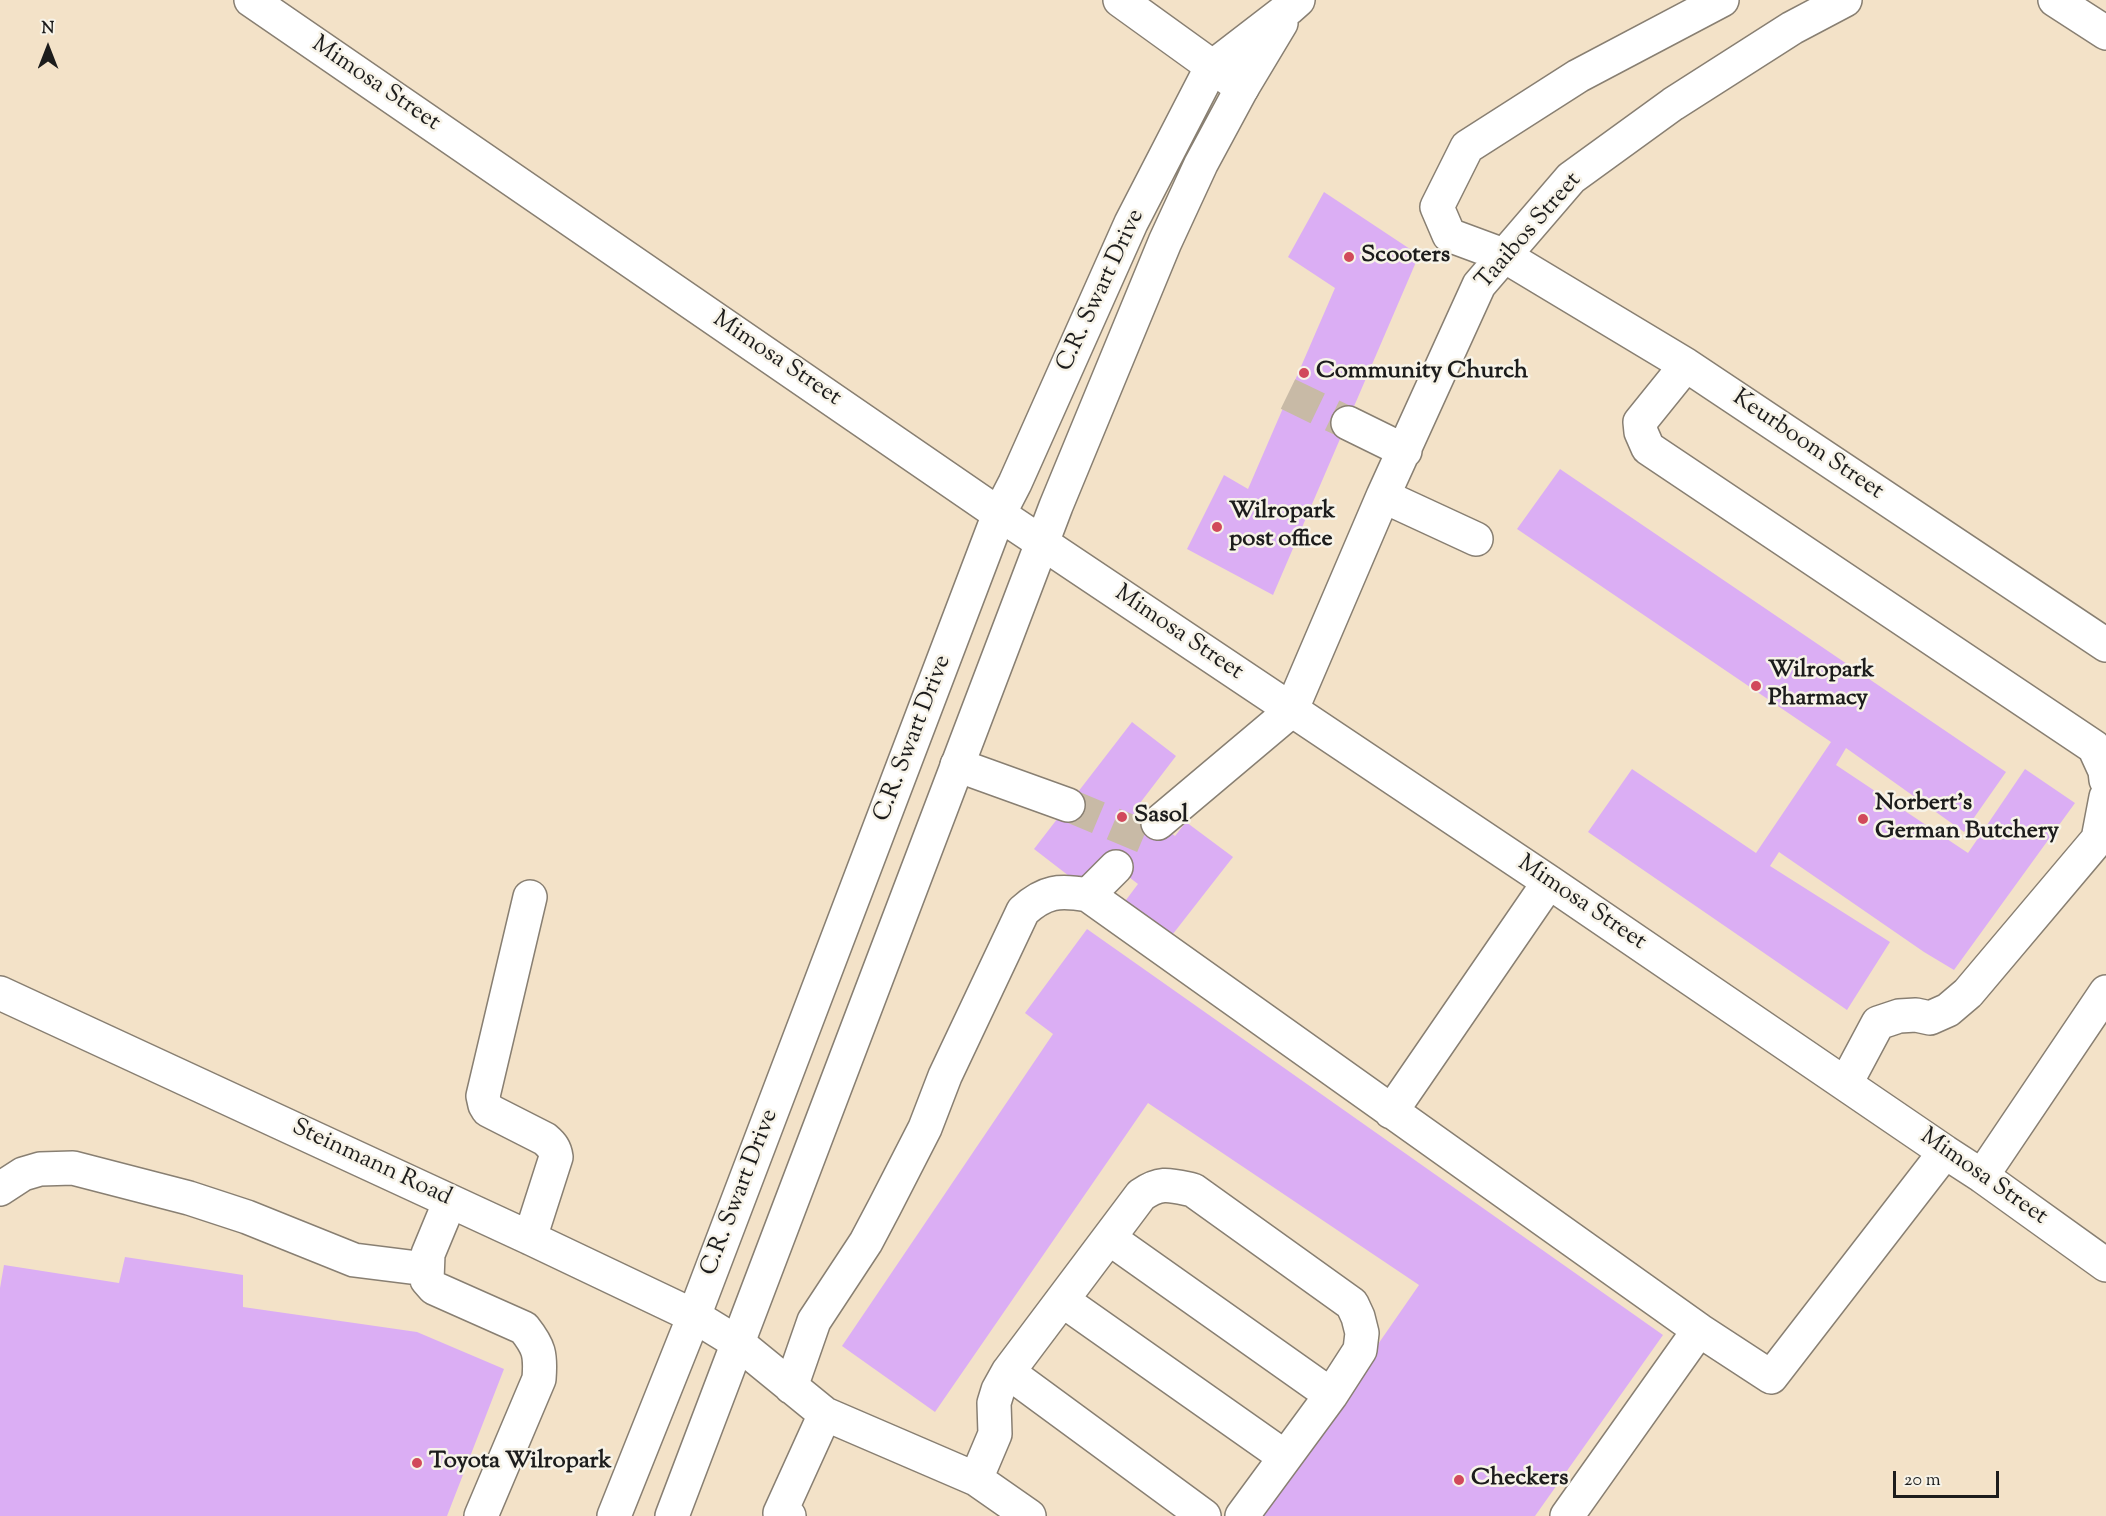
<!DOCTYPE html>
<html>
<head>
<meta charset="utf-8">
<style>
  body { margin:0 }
  #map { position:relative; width:2106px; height:1516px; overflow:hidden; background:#f3e2c8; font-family:"Sorts Mill Goudy",serif }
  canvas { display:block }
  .north { position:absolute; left:18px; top:18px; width:60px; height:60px; -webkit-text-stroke:4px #f7f3e8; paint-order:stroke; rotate:0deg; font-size:16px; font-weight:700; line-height:24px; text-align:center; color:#1c1c1c }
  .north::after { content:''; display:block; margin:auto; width:21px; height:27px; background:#1c1c1c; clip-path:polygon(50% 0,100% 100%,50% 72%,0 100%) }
  .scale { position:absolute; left:1893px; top:1471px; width:106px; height:27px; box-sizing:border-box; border:3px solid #1c1c1c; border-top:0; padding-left:8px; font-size:18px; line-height:21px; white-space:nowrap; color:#1c1c1c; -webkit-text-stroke:4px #f7f3e8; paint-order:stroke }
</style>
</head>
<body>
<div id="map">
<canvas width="2106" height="1516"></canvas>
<div class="north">N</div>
<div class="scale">20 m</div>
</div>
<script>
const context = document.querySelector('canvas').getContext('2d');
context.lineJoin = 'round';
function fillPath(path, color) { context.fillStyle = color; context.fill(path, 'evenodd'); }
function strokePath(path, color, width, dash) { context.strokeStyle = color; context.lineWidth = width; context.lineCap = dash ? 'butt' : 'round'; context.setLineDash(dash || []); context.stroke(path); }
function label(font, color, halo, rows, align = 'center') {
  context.font = font + ' "Sorts Mill Goudy",serif'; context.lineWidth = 5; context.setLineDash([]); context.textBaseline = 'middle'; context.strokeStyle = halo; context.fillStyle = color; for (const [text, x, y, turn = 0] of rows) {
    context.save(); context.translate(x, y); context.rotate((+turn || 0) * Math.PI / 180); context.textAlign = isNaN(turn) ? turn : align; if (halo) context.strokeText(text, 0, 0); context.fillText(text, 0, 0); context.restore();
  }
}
fillPath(new Path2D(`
  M1324,192L1419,255L1273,595L1187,549L1224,475L1248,489L1335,288L1288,257Z
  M1560,469L2006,772L1964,832L1846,748L1836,765L1968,853L2025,769L2075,803L1954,970L1924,952L1779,852L1770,866L1890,942L1847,1010L1588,832L1632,769L1756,853L1831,742L1517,529Z
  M1132,722L1176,756L1137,807L1175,836L1186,822L1233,857L1169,939L1123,904L1138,884L1104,858L1082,886L1034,849Z
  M1087,929L1663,1335L1535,1516H1259L1419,1285L1148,1103L935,1412L842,1346L1053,1034L1025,1013Z
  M125,1257L243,1275V1307L417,1332L504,1369L447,1516H0V1288L4,1265L119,1283Z`), '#dbaef4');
strokePath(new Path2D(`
  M1288,394L1348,423
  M1068,805L1144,837`), '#c8baa6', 33, [33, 16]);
const minor = new Path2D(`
  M251,0L999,514L1549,882L1945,1152L1982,1176L2106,1265
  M1120,0L1242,88
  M1722,0L1578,76L1467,147L1437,207L1449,235L1503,255L1686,365L2106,645
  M2055,0L2106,33
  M1686,365L1640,422L1641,432L1648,448L2094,747L2105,771L2106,780
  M1348,423L1405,451
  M1383,496L1476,539
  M957,765L1068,805
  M1158,823L1291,711L1383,496L1479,285L1571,178L1673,104L1792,28L1845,0
  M1088,895L1116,867
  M530,897L483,1096L485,1105L488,1110L545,1139C552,1145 555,1149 556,1157L530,1238
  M0,993L530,1238L694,1316L738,1343L825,1414L976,1479L995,1434L994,1403L998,1390L1008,1372L1141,1195C1161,1181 1170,1185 1193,1190L1352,1304L1358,1317L1362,1333L1360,1350L1331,1395L1242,1516
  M1846,1083L1878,1023L1899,1016L1916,1015L1930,1018L1948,1010L1968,993L2098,839L2106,797
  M1391,1112L1549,882
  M1982,1176L2106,992
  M0,1189L23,1174L40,1169L73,1168L189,1198L247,1217L354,1260L426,1269
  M450,1201L428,1254L427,1280L434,1288L524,1328C539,1347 541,1354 539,1379L481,1516
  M1109,1238L1331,1395
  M1062,1300L1285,1457
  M1008,1372L1204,1516
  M791,1387L814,1321L866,1242L885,1206L925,1128L945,1076L1023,911C1045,891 1059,890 1088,895L1699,1330
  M976,1479L1029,1516
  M789,1516L780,1513L825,1414
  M1567,1516L1699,1330L1771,1377L1945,1152`);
const major = new Path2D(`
  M614,1516L694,1316L999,514L1015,483L1131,223L1211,68L1289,8L1298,0
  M672,1516L1056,506L1165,242L1201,164L1242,88L1281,23`);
strokePath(minor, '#887f72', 36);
strokePath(major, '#887f72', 36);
strokePath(minor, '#fff', 33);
strokePath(major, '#fff', 33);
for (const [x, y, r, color] of [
  [1349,257,6,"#d1495b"],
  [1304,373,6,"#d1495b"],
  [1217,527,6,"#d1495b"],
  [1756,686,6,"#d1495b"],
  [1122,817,6,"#d1495b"],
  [1863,819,6,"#d1495b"],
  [417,1463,6,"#d1495b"],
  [1459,1480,6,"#d1495b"]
]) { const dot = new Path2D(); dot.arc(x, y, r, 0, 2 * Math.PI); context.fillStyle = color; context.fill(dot); strokePath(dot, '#f7f3e8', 2); }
label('24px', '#1c1c1c', '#f7f3e8', [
  ["Mimosa Street",375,85,34],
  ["Taaibos Street",1530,232,-49],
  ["C.R. Swart Drive",1102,291,-65],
  ["Mimosa Street",776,360,34],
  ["Keurboom Street",1807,446,34],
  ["Mimosa Street",1178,634,34],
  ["C.R. Swart Drive",914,739,-69],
  ["Mimosa Street",1581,904,34],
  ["Steinmann Road",371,1164,25],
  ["Mimosa Street",1983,1178,35],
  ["C.R. Swart Drive",741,1193,-69]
]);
label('bold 24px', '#1c1c1c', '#f7f3e8', [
  ["Scooters",1361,257],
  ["Community Church",1316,373],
  ["Wilropark",1229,513],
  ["post office",1229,541],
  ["Wilropark",1768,672],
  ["Pharmacy",1768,700],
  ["Norbert's",1875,805],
  ["German Butchery",1875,833],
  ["Sasol",1134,817],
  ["Toyota Wilropark",429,1463],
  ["Checkers",1471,1480]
], 'left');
</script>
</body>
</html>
